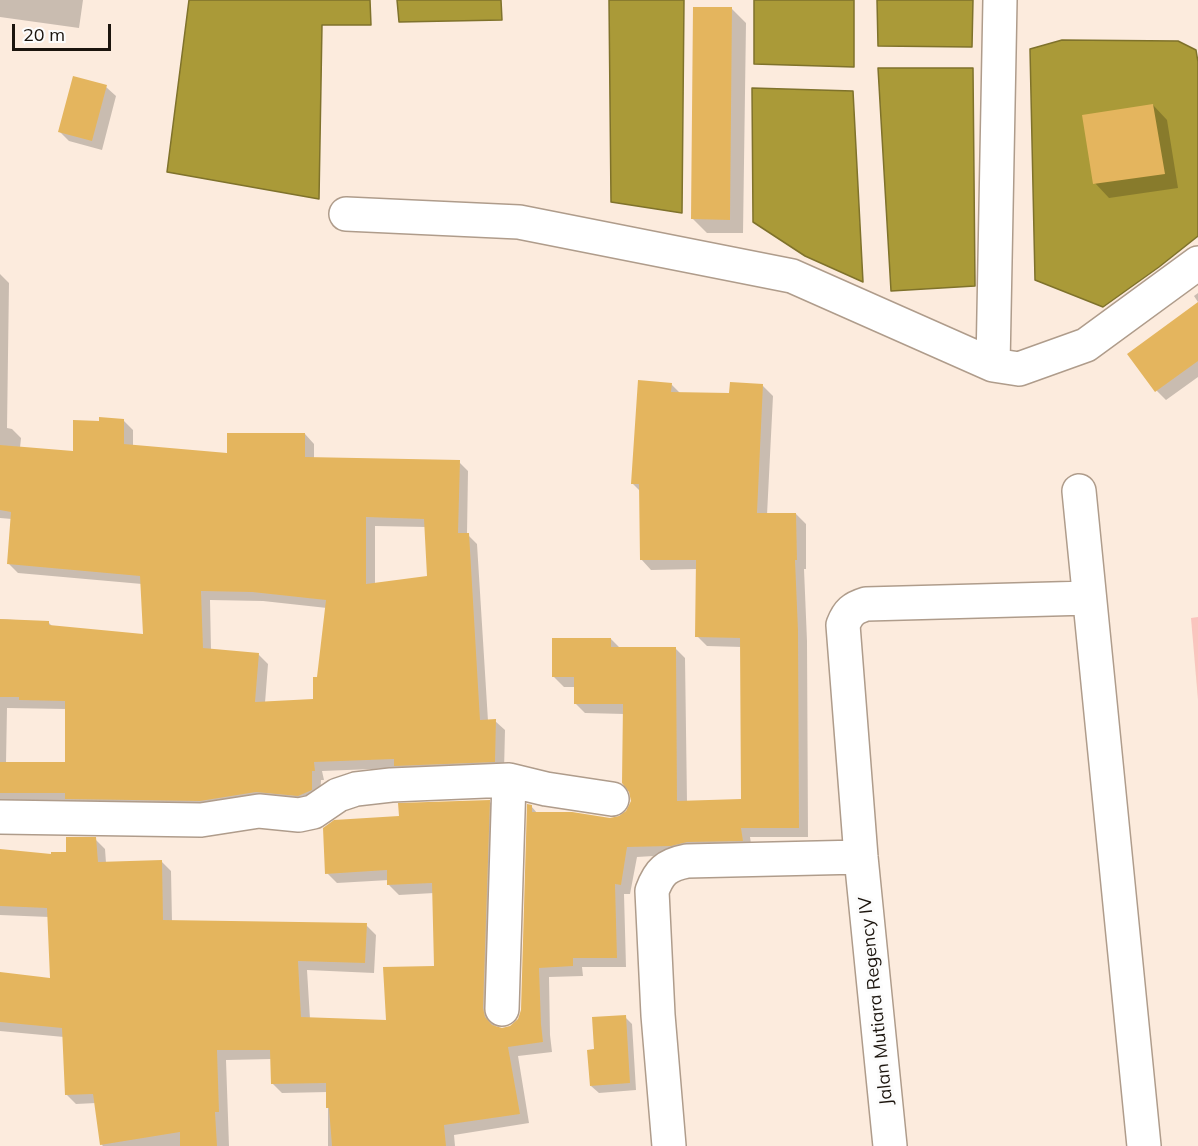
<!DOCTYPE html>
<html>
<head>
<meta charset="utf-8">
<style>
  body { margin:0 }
  #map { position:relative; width:1198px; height:1146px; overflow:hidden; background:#fcebdd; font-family:Mulish,sans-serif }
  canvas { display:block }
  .scale { position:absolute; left:12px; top:24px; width:99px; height:27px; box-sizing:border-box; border:3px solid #1b140d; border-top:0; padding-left:8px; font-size:18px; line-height:21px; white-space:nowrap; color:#1b140d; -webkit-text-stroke:4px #fcfcfc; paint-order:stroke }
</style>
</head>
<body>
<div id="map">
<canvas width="1198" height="1146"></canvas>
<div class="scale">20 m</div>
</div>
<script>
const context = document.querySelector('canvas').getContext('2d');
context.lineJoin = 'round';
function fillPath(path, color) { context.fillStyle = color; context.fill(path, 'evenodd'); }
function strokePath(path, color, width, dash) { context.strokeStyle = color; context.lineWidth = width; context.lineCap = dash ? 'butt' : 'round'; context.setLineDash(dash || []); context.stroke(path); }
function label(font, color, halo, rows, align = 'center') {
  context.font = font + ' Mulish,sans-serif'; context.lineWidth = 6; context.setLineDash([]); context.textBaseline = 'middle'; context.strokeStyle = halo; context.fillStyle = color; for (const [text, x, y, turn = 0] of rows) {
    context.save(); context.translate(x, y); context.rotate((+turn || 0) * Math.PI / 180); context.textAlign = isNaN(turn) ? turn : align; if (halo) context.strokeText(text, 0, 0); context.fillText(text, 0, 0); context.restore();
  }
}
fillPath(new Path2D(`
  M1198,617V700L1191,618Z`), '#fac4be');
const water = new Path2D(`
  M189,0H370L371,25H322L319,199L167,172Z
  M397,0H501L502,20L399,22Z
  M609,0H684L682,213L611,202Z
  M754,0H854V67L754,64Z
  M877,0H973L972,47L878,46Z
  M1062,40L1178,41L1196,50L1198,62V236L1159,267L1103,307L1035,280L1030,49Z
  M878,68H973L975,286L891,291Z
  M752,88L853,91L863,282L805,256L753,222Z`);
fillPath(water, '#aa9a38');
strokePath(water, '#7f722b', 1.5);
fillPath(new Path2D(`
  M0,0H83L79,28L0,17Z
  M732,9L746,23L743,233H707L692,218Z
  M106,87L116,96L102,150L69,141L60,132Z
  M1153,105L1167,120L1178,188L1109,198L1095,183Z
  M0,274L9,283L7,428L12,429L21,438L20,448L74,453L124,421L133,430V446L228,454L305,434L314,444V459L459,462L468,471L467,534L477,544L488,721H495L505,730L504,771L405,775L398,768L322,771L324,780H321L320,799L210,810L0,802V619L48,622L53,627L144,635L142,584L18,573L9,564L12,519L0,518ZM375,526L426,527L429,577L375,585ZM210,600L263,601L327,608L315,700L265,703L268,664L259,655L211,650ZM7,708L66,709V763H6Z
  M1198,293V302L1194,296Z
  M1198,304V377L1166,400L1157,391L1130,354Z
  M671,384L680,393L731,394L763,386L773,396L767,515L796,514L806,524V569H804L807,641L808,837H750L752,850L637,857L630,894H624L626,967H582L583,976L549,977L550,1035L552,1052L518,1056L529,1123L454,1135L455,1146H328V1092L282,1093L272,1083V1059L226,1060L229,1146H103L101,1144L96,1103L76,1104L66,1094L64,1037L0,1031V973L52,979L49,917L0,915V851L53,856L67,854L95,839L105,849L106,863L161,861L171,871L172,922L366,925L376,935L374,973L307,970L310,1019L387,1022L435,968L434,893L399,895L389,885V880L337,883L327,873L401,817L489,801L499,811L493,1019L495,1027L502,1029L512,1027L520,1019L522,1010L531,806L538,814L610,819L620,818L627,812L632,801L624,714L585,713L575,703V687H564L554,677L611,639L620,648H675L685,658L687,802L743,800L742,647L707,646L697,636V569L651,570L641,559L640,491L632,483Z
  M625,1017L632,1024L636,1090L599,1093L591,1086L595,1051Z`), '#0003');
fillPath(new Path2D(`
  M693,7H732L730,220L691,219Z
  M73,76L107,85L92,141L58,132Z
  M1153,104L1165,174L1093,184L1082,115Z
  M1198,302V361L1155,392L1127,354Z
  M638,380L672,383L671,392L729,393L730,382L763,384L757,513H796L797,560H795L798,630L799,828H741L743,841L687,842L671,846L627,847L621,885L615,884L617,958H573V966L539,968L541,1024L543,1042L508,1047L520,1114L444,1125L446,1146H332L329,1108H326V1083L271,1084L270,1050H217L219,1112H215L217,1146H180V1132L100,1145L93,1094L65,1095L62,1028L0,1022V972L50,978L47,908L0,906V849L51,854V852H66V837H96L98,862L162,860L163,920L367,923L365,963L298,961L301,1017L386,1020L383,967L434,966L432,883L387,885V870L325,874L323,828L334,820L399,816L398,803L490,800L483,1008L485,1017L492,1025L502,1028L510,1026L518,1019L521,1010L527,804L532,805V812H572L610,818L619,816L626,811L631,801L629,792L622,783L623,704H574V677H552V638H611V647H676L677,801L741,799L740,638L695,637L696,560H640L639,484H631Z
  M99,417L124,419V444L227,453V433H305V457L460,460L458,533H469L480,720L496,719L495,762L394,766V759L314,762L315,771H312V790L298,796L256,792L200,801L65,799V793H0V762H65V701L19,700V697H0V619L49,621V625L143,634L140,576L7,564L11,512L0,510V445L73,451V420L99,421ZM366,517L424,519L427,576L366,584ZM201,591L252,592L326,600L317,677H313V699L255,702L259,653L203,648Z
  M626,1015L630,1083L590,1086L587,1050L594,1049L592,1017Z`), '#e4b55e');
const minor = new Path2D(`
  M1000,0L993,365L1019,369L1086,345L1198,263
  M346,214L519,222L792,276L993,365
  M1079,491L1144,1146
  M0,817L201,820L259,811L299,815L313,812L338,795L356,789L391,785L509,780L546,789L612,799
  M502,1009L509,780
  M669,1146L658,1015L652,891C659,872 666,865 687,861L861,857
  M890,1146L861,857L843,625C848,612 853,608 866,604L1089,598`);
strokePath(minor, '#af9c8b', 36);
strokePath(minor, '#fff', 33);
label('18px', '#1b140d', '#fcfcfc', [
  ["Jalan Mutiara Regency IV",876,1001,-96]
]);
</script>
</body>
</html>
